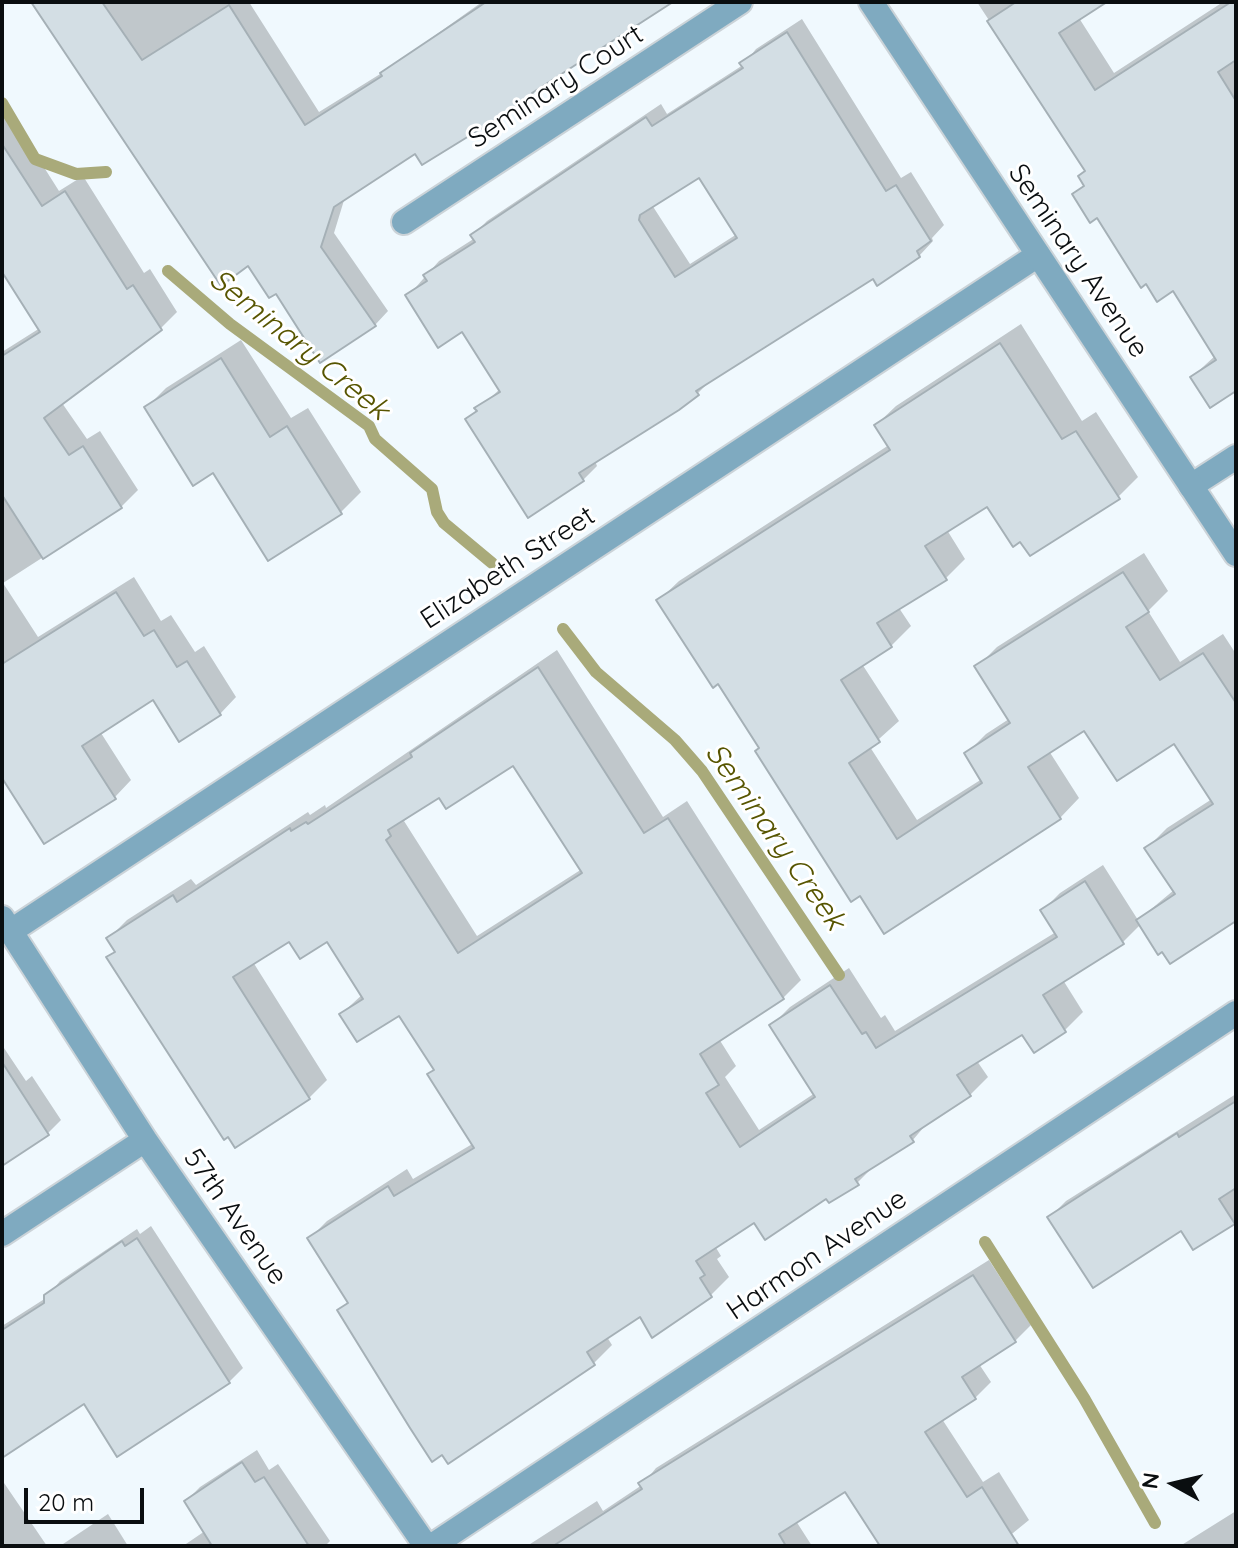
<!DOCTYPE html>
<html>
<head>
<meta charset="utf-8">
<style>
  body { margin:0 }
  #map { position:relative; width:1238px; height:1548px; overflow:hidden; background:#f0f9fe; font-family:Quicksand,sans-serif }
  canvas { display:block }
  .frame { position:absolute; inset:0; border:4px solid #0a0e10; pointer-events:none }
  .north { position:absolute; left:1134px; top:1444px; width:80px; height:80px; -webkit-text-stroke:6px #fff; paint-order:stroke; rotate:278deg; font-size:22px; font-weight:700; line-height:32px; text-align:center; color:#0a0e10 }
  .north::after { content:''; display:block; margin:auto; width:28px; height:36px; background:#0a0e10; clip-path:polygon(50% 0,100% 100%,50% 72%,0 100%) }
  .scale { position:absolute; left:24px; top:1488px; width:120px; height:36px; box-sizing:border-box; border:4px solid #0a0e10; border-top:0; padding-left:10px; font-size:24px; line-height:28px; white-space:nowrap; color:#0a0e10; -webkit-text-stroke:6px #fff; paint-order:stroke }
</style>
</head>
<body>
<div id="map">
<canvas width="1238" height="1548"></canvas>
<div class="frame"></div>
<div class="north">N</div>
<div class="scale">20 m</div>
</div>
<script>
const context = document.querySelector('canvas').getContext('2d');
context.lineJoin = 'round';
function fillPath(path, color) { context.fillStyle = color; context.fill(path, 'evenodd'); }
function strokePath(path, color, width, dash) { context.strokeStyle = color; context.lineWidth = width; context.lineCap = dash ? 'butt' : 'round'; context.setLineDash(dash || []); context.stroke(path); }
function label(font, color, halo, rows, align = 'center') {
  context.font = font + ' Quicksand,sans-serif'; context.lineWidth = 6; context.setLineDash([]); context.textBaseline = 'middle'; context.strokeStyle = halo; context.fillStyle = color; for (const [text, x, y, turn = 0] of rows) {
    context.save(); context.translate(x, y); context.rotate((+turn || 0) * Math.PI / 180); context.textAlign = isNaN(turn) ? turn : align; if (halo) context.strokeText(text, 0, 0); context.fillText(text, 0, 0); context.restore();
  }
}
fillPath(new Path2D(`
  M34,2H249L319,112L385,71L482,2H666L504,113L416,152L345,197L334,233L388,311L375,325L277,291L249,263Z
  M977,2H1103L1079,18L1114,73L1223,2H1236V388L1192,377L1216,355L1174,288L1074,194L1085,184L1087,170Z
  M802,19L901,178L911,172L944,225L932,238L933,241L919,256L873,276L712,379L697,394L595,461L597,466L583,480L467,419L500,389L462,330L408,296L439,261L475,238L473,235L487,221L661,104L667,114L743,65L756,49ZM699,175L737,234L690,264L652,205Z
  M2,101L59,191L83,176L144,273L150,269L177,312L160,329L62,403L87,439L100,431L138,490L121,507L3,583L38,637L134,577L161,621L171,615L195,652L204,646L236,697L220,714L154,698L101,733L131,780L115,797L2,777V352L40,328L2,269Z
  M1021,324L1082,421L1096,412L1138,477L1118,497L987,504L947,530L965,559L946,578L899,608L911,626L891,646L862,664L899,721L870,747L917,820L982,779L966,754L986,734L1009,719L977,667L997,647L1144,553L1168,591L1148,611L1180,662L1223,634L1236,654V919L1141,924L1123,942L1063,980L1083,1012L1065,1030L1023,1032L977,1061L988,1077L970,1095L929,1121L912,1141L875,1165L857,1183L755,1220L715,1246L721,1256L717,1259L729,1277L711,1295L653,1335L640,1314L607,1337L612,1345L594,1363L448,1461L339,1310L349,1301L309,1239L327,1221L407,1169L413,1179L474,1143L435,1069L399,1013L341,1014L363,994L327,939H289L253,962L327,1080L309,1098L109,958L116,950L109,938L127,920L191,879L196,885L308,812L310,815L325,805L326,808L557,650L663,817L687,801L801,980L783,998L719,1039L736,1066L725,1077L759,1130L815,1093L772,1025L790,1007L849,968L881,1018L885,1015L895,1031L1056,932L1042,911L1060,893L1103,865L1138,920L1174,890L1147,848L1167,828L1212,799L1175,741L1085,728L1049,751L1079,798L1060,818L884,931L718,681L659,600L679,581L889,445L876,425L896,406ZM514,763L582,869L477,936L404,821L440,795Z
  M241,340L291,418L308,408L361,492L341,512L268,558L213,471L146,408L166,388Z
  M2,1045L26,1081L32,1076L61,1120L48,1133L2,1163Z
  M1236,1094L1234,1222L1182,1229L1049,1218L1066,1201Z
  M151,1226L243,1368L229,1382L84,1402L2,1455V1326L46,1298L60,1281L137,1229L140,1234Z
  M989,1260L1031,1325L1015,1341L979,1364L991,1382L975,1398L942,1419L983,1482L999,1472L1029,1520L997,1546H882L846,1489L796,1521L812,1546H527L597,1501L603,1511L642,1485L656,1468Z
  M257,1450L269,1470L278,1464L330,1541L325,1546H183L205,1531L186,1501L200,1487Z
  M2,1480L47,1546H2Z
  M1236,1511V1546H1180Z
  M108,1514L128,1546H60Z`), '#0003');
strokePath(new Path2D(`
  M2,103L35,159L76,174L106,172
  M168,271L230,324L369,426L375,439L432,489L437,512L444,523L492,563
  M563,629L596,672L675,740L702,771L839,975
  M985,1242L1084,1398L1155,1523`), '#a9aa7a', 12);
const building = new Path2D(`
  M31,2H102L142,60L229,5L305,125L382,76L380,73L486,2H673L532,93L534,96L422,165L415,154L334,207L321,247L376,326L320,363L276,294L269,298L248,266L221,286Z
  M1016,2H1107L1059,33L1095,90L1231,2H1236V60L1218,72L1236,101V391L1210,408L1190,377L1216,360L1173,291L1157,302L1146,284L1141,288L1097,218L1090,223L1072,194L1084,186L1078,176L1085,171L987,21Z
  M787,32L886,191L896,185L931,241L917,251L920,257L877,286L873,279L696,391L699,395L679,410L579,473L584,481L528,518L465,419L477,411L474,408L500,392L462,332L438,348L405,295L427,281L423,275L475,242L470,235L646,117L652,126L743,68L739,63ZM699,178L737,238L675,277L639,220L640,215Z
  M2,144L42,206L65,191L127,289L133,285L162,330L44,418L69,455L83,446L122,508L43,559L2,495V356L40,332L2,272Z
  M1000,343L1062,439L1076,431L1120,499L1030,556L1020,542L1013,547L987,507L925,546L947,580L877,623L892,647L841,680L880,742L849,763L897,839L982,783L964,753L1010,723L974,666L1123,572L1149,612L1126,627L1160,680L1203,653L1236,703V921L1170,964L1162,952L1158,955L1136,920L1175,894L1144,848L1213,804L1174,744L1117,781L1084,731L1028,767L1061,819L884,934L860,896L851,902L755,751L759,748L718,684L713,688L656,600L890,450L874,425Z
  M221,358L270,437L287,426L342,514L268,561L213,473L193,486L144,407Z
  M116,592L144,636L154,630L177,667L187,661L221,715L179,742L153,700L82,746L116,799L44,844L2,778V664Z
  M538,667L644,833L668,818L784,999L700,1054L719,1085L706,1093L740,1147L815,1097L769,1025L830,985L862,1034L866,1032L876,1048L1057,937L1040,910L1085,881L1124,944L1043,995L1066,1032L1034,1053L1022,1035L957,1075L971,1096L910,1136L914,1142L855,1179L859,1185L829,1203L826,1199L765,1240L754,1223L696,1261L705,1275L700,1278L712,1297L652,1338L640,1317L587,1352L595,1365L448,1464L442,1455L432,1462L410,1428L337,1310L348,1303L307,1238L388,1186L394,1196L474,1148L427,1074L434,1070L399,1016L357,1042L339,1014L363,999L327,942L300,959L289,942L233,977L310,1099L235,1148L228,1137L224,1140L106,957L115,952L106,938L173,895L177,902L290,828L291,831L306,822L308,824L412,757L410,753ZM513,766L582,873L458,953L386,840L391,836L388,830L439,798L446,809Z
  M2,1062L49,1135L2,1166Z
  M1236,1101V1188L1219,1199L1235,1224L1193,1250L1181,1231L1093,1288L1047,1217L1177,1133L1179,1137Z
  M137,1238L230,1383L117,1457L84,1404L2,1458V1330L44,1303V1295L122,1241L125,1246Z
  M973,1275L1016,1342L962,1377L976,1399L925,1432L967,1497L982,1487L1019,1546H880L845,1492L779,1534L786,1546H553L642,1489L638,1483Z
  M242,1462L255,1482L264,1477L309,1546H212L184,1501Z`);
fillPath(building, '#d3dee4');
strokePath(building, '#a5b0b6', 2);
const minor = new Path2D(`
  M404,222L740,2
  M1191,486L1236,457
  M2,918L145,1140L426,1546
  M11,931L1038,255
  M2,1234L145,1140
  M432,1546L1236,1013`);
const tertiary = new Path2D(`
  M871,2L1236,554`);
strokePath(minor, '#cbd3d8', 28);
strokePath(tertiary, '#cbd3d8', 28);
strokePath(minor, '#7faac0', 24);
strokePath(tertiary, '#7faac0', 24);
label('28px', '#0a0e10', '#fff', [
  ["Seminary Court",556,87,-33],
  ["Seminary Avenue",1078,261,56],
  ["Elizabeth Street",508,568,-33],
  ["57th Avenue",235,1217,55],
  ["Harmon Avenue",817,1255,-34]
]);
label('italic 30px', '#575500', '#fff', [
  ["Seminary Creek",299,345,39],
  ["Seminary Creek",775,837,55]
]);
</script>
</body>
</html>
